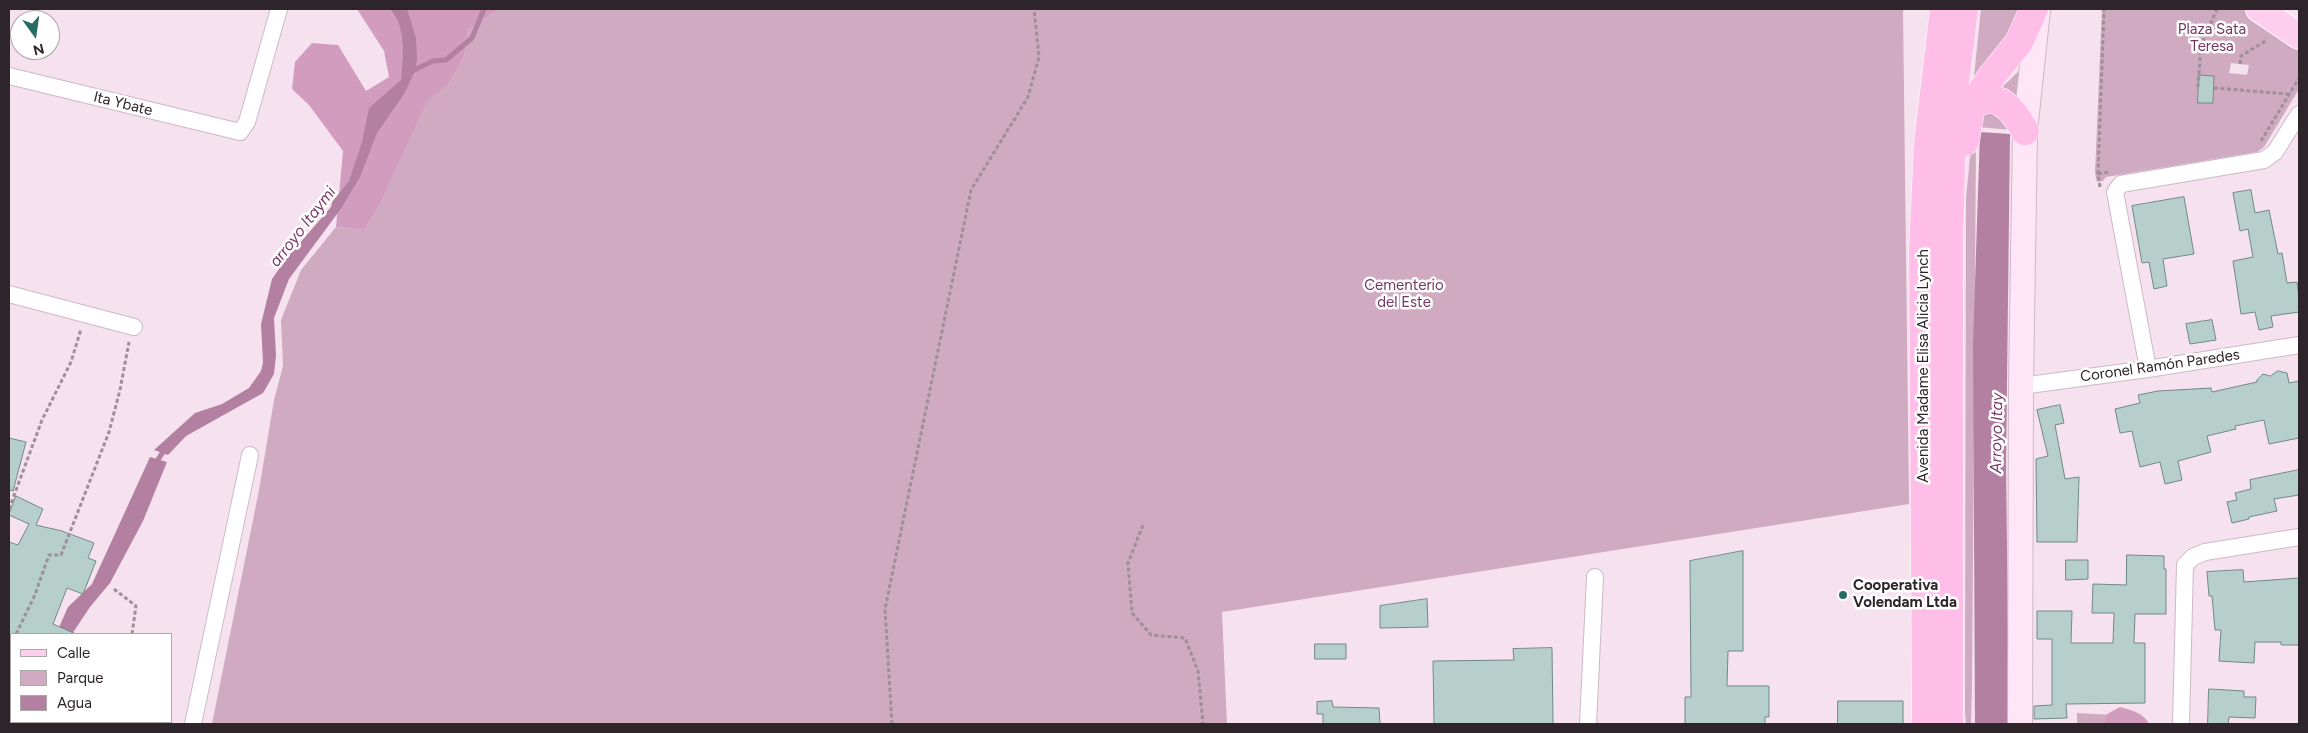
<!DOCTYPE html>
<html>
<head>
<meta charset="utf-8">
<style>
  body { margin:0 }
  #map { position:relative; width:2308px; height:733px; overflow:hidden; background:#f6e1ee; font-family:Figtree,sans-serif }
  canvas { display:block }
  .frame { position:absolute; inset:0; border:10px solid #2d252a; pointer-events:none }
  .legend { position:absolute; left:10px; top:633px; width:162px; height:90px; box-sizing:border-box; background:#fff; border:1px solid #aba8aa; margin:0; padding:6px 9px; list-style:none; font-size:15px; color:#2d252a }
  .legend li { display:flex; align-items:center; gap:10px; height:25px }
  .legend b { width:25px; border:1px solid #aba8aa }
  .north { position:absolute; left:10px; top:10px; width:50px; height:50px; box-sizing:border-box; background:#fff; border:1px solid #aba8aa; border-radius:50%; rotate:166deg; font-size:14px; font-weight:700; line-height:20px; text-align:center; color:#2d252a }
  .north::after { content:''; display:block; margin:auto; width:18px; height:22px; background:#266c62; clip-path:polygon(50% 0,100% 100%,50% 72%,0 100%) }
</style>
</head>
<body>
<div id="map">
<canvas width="2308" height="733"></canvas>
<div class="frame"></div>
<ul class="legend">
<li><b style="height:6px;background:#feceee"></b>Calle</li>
<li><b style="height:14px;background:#cfaac1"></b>Parque</li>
<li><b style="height:14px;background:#b380a1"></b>Agua</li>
</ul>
<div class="north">N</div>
</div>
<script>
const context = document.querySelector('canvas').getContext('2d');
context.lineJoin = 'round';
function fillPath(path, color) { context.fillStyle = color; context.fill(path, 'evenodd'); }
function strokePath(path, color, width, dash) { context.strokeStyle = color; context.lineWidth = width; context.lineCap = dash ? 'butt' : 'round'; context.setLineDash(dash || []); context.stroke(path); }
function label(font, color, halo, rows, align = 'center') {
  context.font = font + ' Figtree,sans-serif'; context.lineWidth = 5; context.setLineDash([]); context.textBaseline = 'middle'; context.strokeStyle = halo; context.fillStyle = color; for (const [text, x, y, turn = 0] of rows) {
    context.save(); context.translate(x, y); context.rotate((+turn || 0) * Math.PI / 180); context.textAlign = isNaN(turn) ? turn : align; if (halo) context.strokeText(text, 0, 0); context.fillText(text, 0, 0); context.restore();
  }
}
fillPath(new Path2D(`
  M499,9H1903L1909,504L1222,612L1227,724H212L259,490L274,400L283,366L281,320L301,270L336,227L364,230L380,205L427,100L449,84L464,57L468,30Z
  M1981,9H2023L2020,18L1983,70L1974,77Z
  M2102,9H2243L2299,46V89L2264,147L2257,152L2106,177L2103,181L2097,182L2095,173ZM2231,63L2249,65L2247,75L2229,73ZM2199,75L2214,76L2213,103H2198Z
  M2019,71L2018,104L1997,92Z
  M1989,112L2001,115L2012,130L1978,127L1983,115Z
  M1972,137L1976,139L1972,686L1971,724H1966L1965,711L1966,199Z
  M2077,713L2114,715V724H2077Z`), '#cfaac1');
fillPath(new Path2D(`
  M357,9H499L468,30L464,57L449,84L427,101L380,205L364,230L336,227L343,151L309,105L292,89L295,62L312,43L338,45L366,91L389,77L384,51Z
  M2120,707C2131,710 2144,713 2149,724H2104L2107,714Z`), '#d19cbd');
fillPath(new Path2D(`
  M390,9H407L416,38L417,60L415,71L404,94L377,133L360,177L340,210L289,279L274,318L276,355L274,374L263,393L186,436L168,455L154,450L195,413L222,404L249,388L261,371L263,363L261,324L272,279L286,259L331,207L332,202L349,181L362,142L369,108L401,80C403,58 407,27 390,9Z
  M1980,132L2010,134L2006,464L2009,724H1975L1973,344Z
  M150,457L167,462L143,521L110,583L90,607L72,634H56L68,607L92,584Z`), '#b380a1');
strokePath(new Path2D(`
  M410,72L433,61L446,60L472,38L484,9
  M155,464L165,449
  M95,722L98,724`), '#b380a1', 5);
const building = new Path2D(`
  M2199,75L2214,76L2213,103H2198Z
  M2251,190L2255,213L2269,210L2278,254L2282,253L2287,283L2297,282L2299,297V312L2271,316L2273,327L2259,330L2255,312L2241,314L2233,261L2253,257L2248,229L2240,231L2233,193Z
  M2184,197L2194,254L2163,259L2167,286L2154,289L2149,262L2142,263L2132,206Z
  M2212,320L2216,340L2190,344L2186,324Z
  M2278,371L2287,373L2289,383L2299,381V438L2269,444L2264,420L2235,426L2236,429L2207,436L2211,452L2178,461L2182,480L2165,484L2160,462L2140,467L2132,431L2120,433L2115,409L2140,403L2138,395L2158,391L2211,388L2212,392L2257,382V380L2263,374L2270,376Z
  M2060,405L2064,423L2055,425L2065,479L2079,477L2077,542H2037L2036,459L2048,456L2037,410Z
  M9,438L26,442L13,491L9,490Z
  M2299,470V495L2274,499L2277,511L2249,517V519L2232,523L2227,502L2237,500L2235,493L2251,489L2250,480Z
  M16,496L43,509L36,525L62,531L94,543L88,558L96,561L83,594L67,588L53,624L76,634H9V542L18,545L29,524L9,515Z
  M1743,551V651H1728L1727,686H1769V717H1765V724H1685V697H1691L1690,561Z
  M2127,555L2164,556V569H2166V614H2135L2134,643H2145V703L2066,704L2067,718L2034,719V706L2052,705V639H2037V611H2072L2071,643H2113L2114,613H2092L2093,584L2126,585Z
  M2066,560H2088V579L2066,580Z
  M2243,570L2244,582L2299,578V645H2281V642H2255L2254,663L2219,661L2221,630H2215L2212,596H2209L2207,572Z
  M1427,599L1428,627L1380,628V606Z
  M1315,644H1346V659H1315Z
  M1552,648L1553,724H1434L1433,661L1514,660L1513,649Z
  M2209,689L2244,691V697H2256L2255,718L2229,717L2228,724H2208Z
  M1332,701L1333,707L1379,708L1380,724H1323V714H1317V702Z
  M1838,701H1903V724H1838Z`);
fillPath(building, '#b6cfca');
strokePath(building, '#718984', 1);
const minor = new Path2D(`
  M9,76L240,132L247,122L279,9
  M9,294L134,327
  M2148,369L2115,192L2121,184L2264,160L2275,152L2299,114
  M2021,386L2148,369L2299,345
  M193,724L250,455
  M1588,724L1595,577
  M2181,724L2185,565L2193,557L2205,552L2299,537`);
const secondary = new Path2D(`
  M9,675L11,676
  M119,722L125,724
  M2020,724L2021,386L2025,131L2038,10`);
const primary = new Path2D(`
  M2259,9L2299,36`);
const trunk = new Path2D(`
  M1971,107C1997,87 2013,110 2025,131
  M1965,142L1971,107L1991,77L2019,42L2034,9
  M1926,724L1923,249L1928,143L1944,9
  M1949,724V242L1953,100L1964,9`);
strokePath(minor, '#cdb9c5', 18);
strokePath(secondary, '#cdb9c5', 26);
strokePath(primary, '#fff', 28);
strokePath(trunk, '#fff', 29);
strokePath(new Path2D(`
  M2240,64L2241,56L2264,42L2266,38
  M2198,87L2201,46L2217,9
  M2214,88L2289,94
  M2261,141L2299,78
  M2098,174L2104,9
  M2100,187L2098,174L2109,172
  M9,509L42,420L71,362L81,329
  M1143,525L1128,563L1132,613L1151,635L1185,638L1198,671L1203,724
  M114,589L136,606L132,634
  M16,634L34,597L49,555H61L109,432L120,390L129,342
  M9,647L11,642
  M149,722L155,724
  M892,724L885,609L971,190L1028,97L1039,57L1034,9`), '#9e8f98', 3, [4, 2.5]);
strokePath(minor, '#fff', 16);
strokePath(secondary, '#ffe6f6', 24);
strokePath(primary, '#feceee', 26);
strokePath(trunk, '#febee8', 28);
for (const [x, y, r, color] of [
  [1843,595,5,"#266c62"]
]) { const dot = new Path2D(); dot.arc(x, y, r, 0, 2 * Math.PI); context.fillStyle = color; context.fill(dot); strokePath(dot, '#fff', 2); }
label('15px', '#753561', '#fff', [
  ["Plaza Sata",2212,30],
  ["Teresa",2212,47],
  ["Cementerio",1404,286],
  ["del Este",1404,303]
]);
label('15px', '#2d252a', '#fff', [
  ["Ita Ybate",123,104,14],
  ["Avenida Madame Elisa Alicia Lynch",1924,366,-90],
  ["Coronel Ramón Paredes",2160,366,-8]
]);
label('bold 15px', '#2d252a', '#fff', [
  ["Cooperativa",1853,586],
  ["Volendam Ltda",1853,603]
], 'left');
label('italic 16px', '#7a3965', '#fff', [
  ["arroyo Itaymi",303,227,-52],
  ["Arroyo Itay",1997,433,-89]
]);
</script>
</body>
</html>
